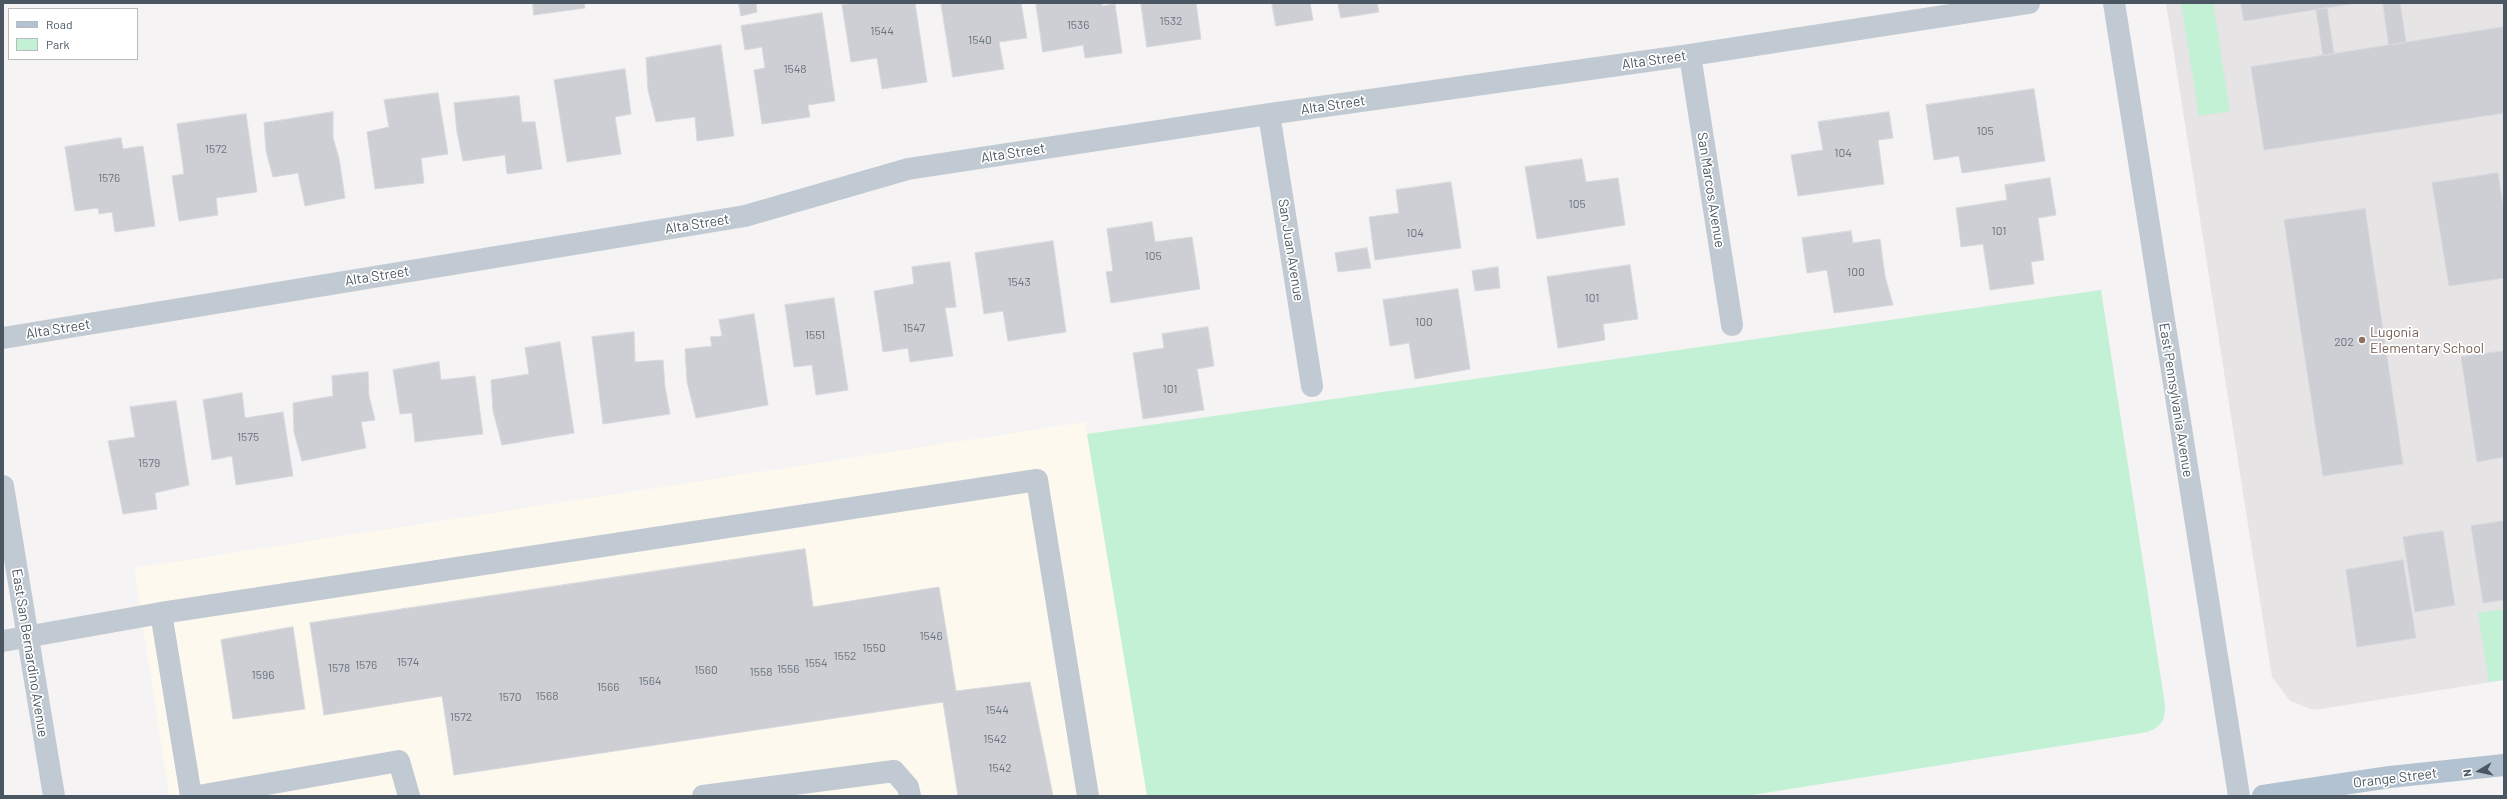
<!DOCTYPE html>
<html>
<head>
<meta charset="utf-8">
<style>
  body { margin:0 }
  #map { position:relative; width:2507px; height:799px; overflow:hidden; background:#f5f3f3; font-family:Barlow,sans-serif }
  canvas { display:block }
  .frame { position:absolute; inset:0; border:4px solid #4a5661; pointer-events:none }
  .legend { position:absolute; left:8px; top:8px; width:130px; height:52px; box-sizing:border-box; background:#fff; border:1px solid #b7bbc0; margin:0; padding:5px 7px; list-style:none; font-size:12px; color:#4a5661 }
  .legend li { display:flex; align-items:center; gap:8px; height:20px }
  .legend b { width:20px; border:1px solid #b7bbc0 }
  .north { position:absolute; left:2459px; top:751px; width:40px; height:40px; -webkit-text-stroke:3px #fff; paint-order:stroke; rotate:261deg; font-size:11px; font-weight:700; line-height:16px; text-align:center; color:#4a5661 }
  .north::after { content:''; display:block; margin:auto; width:14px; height:18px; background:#4a5661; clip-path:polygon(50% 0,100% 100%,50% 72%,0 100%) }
</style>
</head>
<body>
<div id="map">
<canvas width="2507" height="799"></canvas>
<div class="frame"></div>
<ul class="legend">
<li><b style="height:5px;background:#b3c2d1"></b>Road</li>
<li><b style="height:11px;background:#c3f1d5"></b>Park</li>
</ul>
<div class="north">N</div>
</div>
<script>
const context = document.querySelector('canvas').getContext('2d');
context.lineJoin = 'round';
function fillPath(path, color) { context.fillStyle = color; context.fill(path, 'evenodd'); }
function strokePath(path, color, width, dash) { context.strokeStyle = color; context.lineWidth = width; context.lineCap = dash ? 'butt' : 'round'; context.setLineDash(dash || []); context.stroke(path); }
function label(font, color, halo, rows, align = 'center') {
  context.font = font + ' Barlow,sans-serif'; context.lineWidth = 3.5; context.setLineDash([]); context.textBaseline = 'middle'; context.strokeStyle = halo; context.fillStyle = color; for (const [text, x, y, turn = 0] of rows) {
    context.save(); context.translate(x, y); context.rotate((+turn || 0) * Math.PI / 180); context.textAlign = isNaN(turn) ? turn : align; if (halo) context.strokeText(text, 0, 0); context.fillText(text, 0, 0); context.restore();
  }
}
fillPath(new Path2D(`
  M1085,422L1147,796H169L134,568Z`), '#fdf9ef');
fillPath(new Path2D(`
  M2166,3H2504V680L2314,710L2290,701L2272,677Z`), '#e6e4e5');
fillPath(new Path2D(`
  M2181,3H2213L2230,111L2199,116Z
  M2101,290L2165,705C2165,720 2162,726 2148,732L1746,796H1147L1087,434Z
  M2504,609V680L2489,682L2478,613Z`), '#c3f1d5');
const building = new Path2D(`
  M533,3H584L585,8L534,15Z
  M739,3H756L757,12L741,16Z
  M852,3H915L927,82L882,89L877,58L851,62L842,5Z
  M941,3H1021L1027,38L999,42L1004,69L953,77Z
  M1036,3H1102V6L1115,4L1122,53L1085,58L1083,45L1043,52Z
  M1141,3H1196L1201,39L1147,47Z
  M1272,3H1310L1313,20L1276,26Z
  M1338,3H1377L1379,12L1341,18Z
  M2241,3H2357L2244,21Z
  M2383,3H2400L2406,42L2389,45Z
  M2327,8L2334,54L2323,56L2316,10Z
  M822,13L835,101L808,105L810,117L762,124L754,70L765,68L762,47L745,50L741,26Z
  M2504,27V113L2264,150L2251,67Z
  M721,45L734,136L697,141L695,117L656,122L648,90L646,58Z
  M625,69L631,114L615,117L621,154L567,162L554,80Z
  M2034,89L2045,161L1962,173L1959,156L1934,160L1926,105Z
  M438,93L448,154L421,158L424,183L375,189L367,132L389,127L384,100Z
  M519,96L522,122H535L542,169L507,174L505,155L463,161L457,132L454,103Z
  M333,112V138L339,158L345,198L305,206L298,173L273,177L266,151L264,123Z
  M1889,112L1893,138L1878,140L1884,184L1798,196L1791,155L1823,150L1818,122Z
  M246,114L257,192L216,198L218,215L179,221L172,176L184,174L177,124Z
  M121,138L123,149L143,146L155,226L115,232L112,212L99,214L98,208L75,211L65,147Z
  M1582,159L1586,182L1618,178L1625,225L1537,239L1525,167Z
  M2498,173L2504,213V278L2449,286L2432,183Z
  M2050,178L2056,215L2038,218L2044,260L2031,262L2034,284L1990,290L1983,244L1961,247L1956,208L2007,200L2005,185Z
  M1451,182L1461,248L1375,260L1369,217L1399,213L1396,190Z
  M2365,209L2403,464L2323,476L2284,220Z
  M1152,222L1155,242L1192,237L1200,289L1111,303L1106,272L1113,271L1107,229Z
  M1851,231L1853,243L1880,239L1885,276L1893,305L1834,313L1827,270L1807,273L1802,238Z
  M1053,241L1066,332L1008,341L1003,311L984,314L975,253Z
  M1367,248L1371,268L1338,272L1335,253Z
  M950,262L956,307L945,308L953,356L910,362L908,348L883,352L874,291L914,284L912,267Z
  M1630,265L1638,319L1603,324L1605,340L1558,348L1547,277Z
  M1498,267L1500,288L1475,291L1472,271Z
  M1458,289L1470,369L1415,379L1409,343L1390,346L1383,300Z
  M834,298L848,390L816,395L812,365L794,367L785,305Z
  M754,314L768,405L696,418L687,382L685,349L712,346L710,337L722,336L719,320Z
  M1208,327L1214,366L1197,369L1204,410L1143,419L1133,353L1164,348L1162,334Z
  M634,332L635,362L663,360L665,387L670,414L603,424L592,337Z
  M560,342L574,433L502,445L493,411L491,380L529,374L525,348Z
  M2504,351V457L2477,462L2461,357Z
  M439,362L441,380L475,376L483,434L415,442L412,413L400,414L393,370Z
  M368,372L369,396L375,420L361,422L366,448L302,461L294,432L293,403L333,396L332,376Z
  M242,393L245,418L283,412L293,476L236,485L232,456L212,460L203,400Z
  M176,401L189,485L155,493L157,509L123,514L108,441L135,437L130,407Z
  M2504,521V600L2483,603L2471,526Z
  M2443,531L2455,605L2415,612L2403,537Z
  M805,549L813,607L939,587L956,691L1030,682L1053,796H958L943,702L454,775L442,696L324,715L310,623Z
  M2403,560L2416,638L2357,647L2346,570Z
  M293,627L305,709L233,719L221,640Z`);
fillPath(building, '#cdcfd5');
strokePath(building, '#d7d9de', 1);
strokePath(new Path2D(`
  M2114,3L2239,796
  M1690,55L1732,325
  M1269,114L1312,386
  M3,338L745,216L908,169L1269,114L1690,55L2029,3
  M3,486L54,796
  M161,613L1037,480L1088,796
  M3,641L161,613L191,796
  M198,796L399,761L409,796
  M703,796L894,771L908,787L910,796`), '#c1cad2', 22);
strokePath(new Path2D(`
  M2263,796L2390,777L2504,765`), '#b3c2d1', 22);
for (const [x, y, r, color] of [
  [2362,340,4,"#8d6e63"]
]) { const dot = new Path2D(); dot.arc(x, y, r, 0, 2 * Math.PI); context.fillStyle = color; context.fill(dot); strokePath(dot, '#fff', 1.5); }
label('12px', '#6b747e', null, [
  ["1532",1171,21],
  ["1536",1078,25],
  ["1544",882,31],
  ["1540",980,40],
  ["1548",795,69],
  ["105",1985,131],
  ["1572",216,149],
  ["104",1843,153],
  ["1576",109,178],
  ["105",1577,204],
  ["101",1999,231],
  ["104",1415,233],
  ["105",1153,256],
  ["100",1856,272],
  ["1543",1019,282],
  ["101",1592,298],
  ["100",1424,322],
  ["1547",914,328],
  ["1551",815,335],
  ["202",2344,342],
  ["101",1170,389],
  ["1575",248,437],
  ["1579",149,463],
  ["1546",931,636],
  ["1550",874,648],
  ["1552",845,656],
  ["1574",408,662],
  ["1554",816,663],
  ["1576",366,665],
  ["1578",339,668],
  ["1556",788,669],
  ["1560",706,670],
  ["1558",761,672],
  ["1596",263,675],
  ["1564",650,681],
  ["1566",608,687],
  ["1568",547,696],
  ["1570",510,697],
  ["1544",997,710],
  ["1572",461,717],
  ["1542",995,739],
  ["1542",1000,768]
]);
label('14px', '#4a5661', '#fff', [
  ["Alta Street",1654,60,-8],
  ["Alta Street",1333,105,-8],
  ["Alta Street",1013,153,-9],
  ["San Marcos Avenue",1711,190,81],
  ["Alta Street",697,224,-9],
  ["San Juan Avenue",1291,250,81],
  ["Alta Street",377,276,-9],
  ["Alta Street",58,329,-9],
  ["East Pennsylvania Avenue",2176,400,81],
  ["East San Bernardino Avenue",30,653,81],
  ["Orange Street",2395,778,-7]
]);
label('14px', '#785e54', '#fff', [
  ["Lugonia",2370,332],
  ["Elementary School",2370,348]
], 'left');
</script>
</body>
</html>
